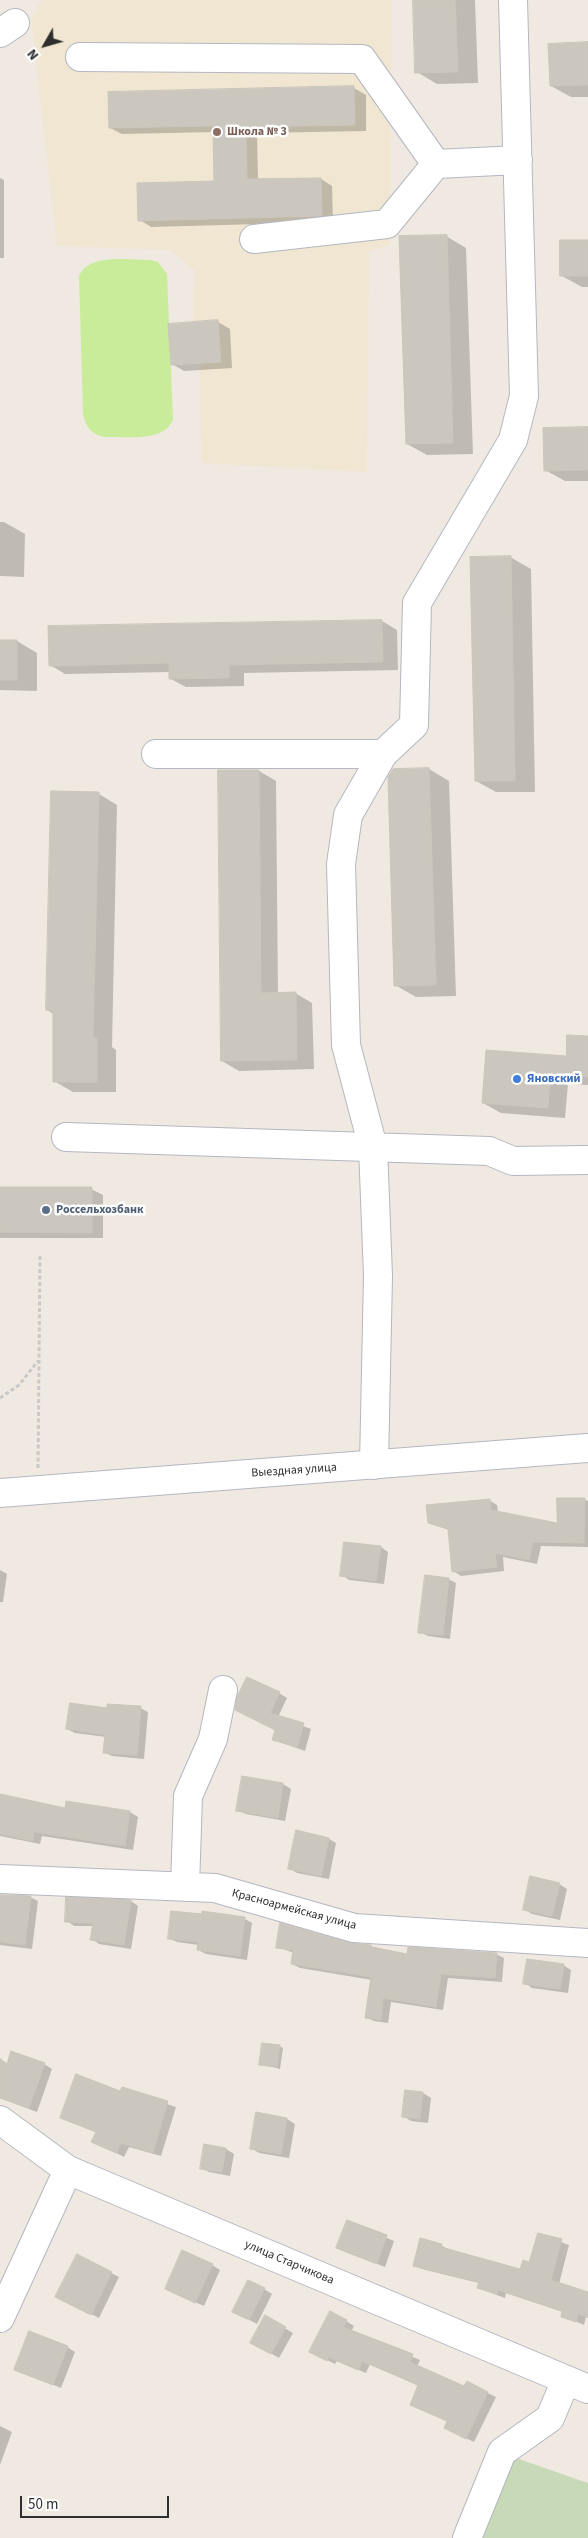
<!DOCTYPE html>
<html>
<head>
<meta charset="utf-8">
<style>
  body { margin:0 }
  #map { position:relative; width:588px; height:2538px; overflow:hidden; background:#efe9e1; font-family:"Source Sans 3",sans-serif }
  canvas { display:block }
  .north { position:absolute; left:20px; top:20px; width:50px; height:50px; -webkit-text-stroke:4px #fff; paint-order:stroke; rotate:232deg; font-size:14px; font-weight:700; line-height:20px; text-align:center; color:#2e2e2e }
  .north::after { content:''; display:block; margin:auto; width:18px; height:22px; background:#2e2e2e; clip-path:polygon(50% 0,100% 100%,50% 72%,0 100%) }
  .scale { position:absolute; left:20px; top:2496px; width:149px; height:22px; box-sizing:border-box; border:2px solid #2e2e2e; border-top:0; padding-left:6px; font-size:15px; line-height:18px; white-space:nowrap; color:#2e2e2e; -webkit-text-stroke:4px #fff; paint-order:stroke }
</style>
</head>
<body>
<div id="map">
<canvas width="588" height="2538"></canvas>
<div class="north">N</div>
<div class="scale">50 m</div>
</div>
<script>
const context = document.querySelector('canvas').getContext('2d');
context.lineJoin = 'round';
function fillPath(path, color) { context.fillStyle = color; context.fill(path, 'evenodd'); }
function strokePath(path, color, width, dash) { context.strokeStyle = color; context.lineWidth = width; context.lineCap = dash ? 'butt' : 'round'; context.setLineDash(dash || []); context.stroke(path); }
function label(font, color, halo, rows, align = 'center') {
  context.font = font + ' "Source Sans 3",sans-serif'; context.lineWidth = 5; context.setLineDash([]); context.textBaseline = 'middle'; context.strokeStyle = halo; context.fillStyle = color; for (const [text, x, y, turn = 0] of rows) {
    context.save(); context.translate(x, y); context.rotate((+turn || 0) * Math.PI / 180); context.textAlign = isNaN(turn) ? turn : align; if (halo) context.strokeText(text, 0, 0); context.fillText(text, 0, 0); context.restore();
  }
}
fillPath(new Path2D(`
  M42,0H392L390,245L369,252L367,472L201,463L200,363L221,362L193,322L194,270L170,250L57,246L31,19Z`), '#f0e6d1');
fillPath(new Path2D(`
  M510,2456L588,2483V2538H478Z`), '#c8d9b8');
fillPath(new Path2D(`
  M151,260L158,262L167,274L173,420C163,443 126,436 104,437C91,434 86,427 83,414L79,276C89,253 129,260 151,260Z`), '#c9ec9a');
fillPath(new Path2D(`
  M414,0H475L478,83L437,84L417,72Z
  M588,44V97H571L551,86Z
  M354,88L366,95V131L257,133L258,180L321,179L332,186L333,222L151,227L140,220L216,182L215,132L122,134L110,128Z
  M0,178L4,180V258H0Z
  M446,236L466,248L473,454L427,455L407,444Z
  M588,241V287H582L562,276Z
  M218,322L230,329L232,368L184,371L172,364Z
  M588,429V481H565L545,470Z
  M0,522H4L25,534L24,577L0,576Z
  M510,557L531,569L535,792H496L476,781Z
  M382,621L397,630L398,670L244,673V686L186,687L171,679L170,672L65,674L50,665Z
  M0,641H17L37,653V691L0,690Z
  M429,769L449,781L456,996L416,997L395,985Z
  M219,771H259L276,781L278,994L295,993L312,1003L314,1069L239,1071L222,1061Z
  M99,794L117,805L112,1047L116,1050V1092H73L54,1081V1014L47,1010Z
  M588,1037V1085L568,1084L565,1118L501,1113L483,1103L567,1058Z
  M0,1188L91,1189L103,1195V1238H0Z
  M489,1500L497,1505L498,1512L558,1524L585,1500L588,1501V1547L541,1546L537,1564L503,1557L504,1571L461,1576L453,1571L449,1530L429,1523Z
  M381,1547L388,1552L384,1584L349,1580L342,1575Z
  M0,1570L7,1574L3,1602H0Z
  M448,1579L456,1583L450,1639L428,1636L420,1632Z
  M279,1693L287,1698L278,1717L311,1729L305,1751L274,1740L277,1730L244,1714Z
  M140,1708L148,1712L144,1759L112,1756L104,1752L106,1737L75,1733L67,1729L108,1709Z
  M283,1784L291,1789L285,1821L246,1814L238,1810Z
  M0,1796L66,1809L67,1802L130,1812L138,1817L133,1850L42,1836L40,1844L0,1836Z
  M329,1839L336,1843L329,1879L297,1873L289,1868Z
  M559,1884L567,1889L560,1920L532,1914L524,1909Z
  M0,1896L30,1897L38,1901L32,1949L0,1945Z
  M131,1901L138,1906L131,1949L99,1944L92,1939L94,1926H74L67,1921Z
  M245,1919L252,1923L247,1960L206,1954L198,1950L199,1945L177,1942L169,1938Z
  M350,1944L370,1946L408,1955L496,1954L504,1958L502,1982L448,1978L443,2010L391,2002L388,2023L374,2021L366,2017L372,1980L300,1968L292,1964L294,1953L278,1947Z
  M563,1965L571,1970L568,1993L532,1988L525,1983Z
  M279,2046L283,2048L280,2069L261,2064Z
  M0,2058L8,2065L44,2064L52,2069L37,2112L0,2098Z
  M122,2089L176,2107L161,2156L129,2147L124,2157L101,2145L97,2132L61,2117L121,2092Z
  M406,2091L423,2093L431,2098L428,2123L411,2121L403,2116Z
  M257,2114L287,2119L295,2124L289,2158L259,2153L251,2148Z
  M226,2149L234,2154L230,2176L209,2172L201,2168Z
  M347,2221L394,2241L385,2267L337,2248Z
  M538,2234L569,2245L559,2284L588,2294V2318L586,2317L584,2325L562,2316L563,2312L506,2293L505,2298L486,2291L478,2287L479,2283L422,2269L414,2265L441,2245L449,2250L521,2270L530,2264Z
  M77,2256L119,2277L99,2318L65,2301Z
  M212,2265L220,2270L204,2306L174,2293Z
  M264,2289L272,2294L257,2324L242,2316Z
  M265,2317L293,2333L279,2358L251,2342Z
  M346,2321L354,2326L351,2332L420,2360L417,2367L465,2387L467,2383L496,2397L474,2442L453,2432L448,2421L419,2386L370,2364L366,2373L337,2361L335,2364L319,2356Z
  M67,2347L75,2352L61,2388L15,2369Z
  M0,2426L12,2432L0,2465Z`), '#0003');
const building = new Path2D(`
  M413,0H455L458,72L415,73Z
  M588,42V85L550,86L548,44Z
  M354,86L355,125L246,127L247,179L321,178L322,216L138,221L137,183L214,181L213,126L109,128L108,92Z
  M447,235L453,443L406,444L399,236Z
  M560,240H588V276H560Z
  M218,320L221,362L171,365L168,324Z
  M588,427V470L544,471L543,428Z
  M511,556L515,781H475L470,557Z
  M382,620L383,662L229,665V678L169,679V663L49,666L48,626Z
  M0,640H17V680H0Z
  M429,768L436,985L394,986L388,777L393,769Z
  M218,770H259L261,993L296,992L297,1060L221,1061Z
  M51,791L99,792L93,1038H97V1082H53V1011L46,1010Z
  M567,1035L588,1036V1077L550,1075L548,1108L482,1103L486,1050L566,1056Z
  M0,1187H92V1233L0,1232Z
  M557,1498H585L584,1543L533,1542L529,1560L495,1553L497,1567L452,1572L448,1529L428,1523L426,1505L490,1499L491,1510L557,1523Z
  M344,1542L381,1546L376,1581L340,1576Z
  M425,1575L449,1578L443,1635L418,1633Z
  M247,1677L280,1692L270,1713L304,1723L297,1747L272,1740L275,1730L235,1710L237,1697Z
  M70,1703L107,1708V1704L141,1706L137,1755L103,1753L105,1735L66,1729Z
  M242,1776L283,1783L278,1818L236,1811Z
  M0,1794L65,1808L66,1801L130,1811L125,1846L34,1832L33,1841L0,1834Z
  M296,1830L329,1838L321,1876L288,1869Z
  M530,1876L560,1883L552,1916L523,1910Z
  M0,1895L31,1896L25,1945L0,1942Z
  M66,1897L131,1900L124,1945L90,1940L93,1923L65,1922Z
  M171,1911L202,1914V1911L245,1917L240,1956L197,1950L198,1942L168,1939Z
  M280,1923L350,1943L371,1945V1947L407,1954L408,1947L497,1953L495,1978L441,1974L436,2007L383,1998L381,2020L365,2018L371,1977L291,1964L293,1950L276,1948Z
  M527,1959L564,1964L560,1989L523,1984Z
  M262,2043L280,2045L277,2067L259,2065Z
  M11,2051L45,2063L29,2108L0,2098V2059L7,2064Z
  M76,2074L120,2091L122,2087L168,2101L153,2153L121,2143L116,2153L91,2142L96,2132L60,2118Z
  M405,2090L423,2092L420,2119L402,2117Z
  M256,2112L287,2118L281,2154L250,2149Z
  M204,2144L226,2148L222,2172L200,2169Z
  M347,2220L387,2235L377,2264L336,2248Z
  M538,2233L562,2239L551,2280L588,2292V2317L578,2314L576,2322L561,2317L562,2311L498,2290L497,2294L477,2288L479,2282L413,2266L420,2238L442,2244L441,2247L520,2269L523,2260L529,2262Z
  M182,2250L213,2264L195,2303L165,2289Z
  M77,2254L112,2272L91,2315L55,2297Z
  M248,2280L265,2288L249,2320L232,2312Z
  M330,2311L347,2320L343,2327L413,2354L410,2362L464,2386L467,2381L488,2392L466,2439L444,2428L447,2421L410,2405L418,2385L362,2361L358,2370L328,2357L327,2361L309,2352Z
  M265,2315L286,2327L271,2354L250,2343Z
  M29,2331L68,2346L53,2385L14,2370Z`);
fillPath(building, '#cbc7bf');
strokePath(building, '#cbc5ba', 1);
const minor = new Path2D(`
  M0,33L15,23
  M80,57L362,59L436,164L518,160
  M254,239L387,224L436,164
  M156,754H383
  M66,1137L489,1151L513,1161L588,1160
  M374,1465L378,1276L373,1147L346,1045L341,864L348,815L383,754L414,725L417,603L513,440L524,396L513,0
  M0,1493L588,1448
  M0,1879L215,1888L354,1928L588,1943
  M185,1887L188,1796L213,1739L223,1690
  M0,2120L68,2170L588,2389
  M0,2318L68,2170
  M467,2538L502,2452L550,2418L566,2380`);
strokePath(minor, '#b4b7c1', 30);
strokePath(new Path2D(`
  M0,1398L19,1385L38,1361
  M38,1468L40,1256`), '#c9c9c9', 3, [4, 2.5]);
strokePath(minor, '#fff', 28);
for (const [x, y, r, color] of [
  [217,132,5,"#8d6e63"],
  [517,1079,5,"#3f7fe0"],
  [46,1210,5,"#5c6f8a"]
]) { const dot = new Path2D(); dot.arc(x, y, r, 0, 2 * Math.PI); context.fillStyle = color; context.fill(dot); strokePath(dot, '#fff', 2); }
label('bold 12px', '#785e54', '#fff', [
  ["Школа № 3",227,132]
], 'left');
label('bold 12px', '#366cbe', '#fff', [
  ["Яновский",527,1079]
], 'left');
label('bold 12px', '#4e5e75', '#fff', [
  ["Россельхозбанк",56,1210]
], 'left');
label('12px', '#2e2e2e', '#fff', [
  ["Выездная улица",294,1471,-4],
  ["Красноармейская улица",294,1910,15],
  ["улица Старчикова",289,2263,23]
]);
</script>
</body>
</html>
